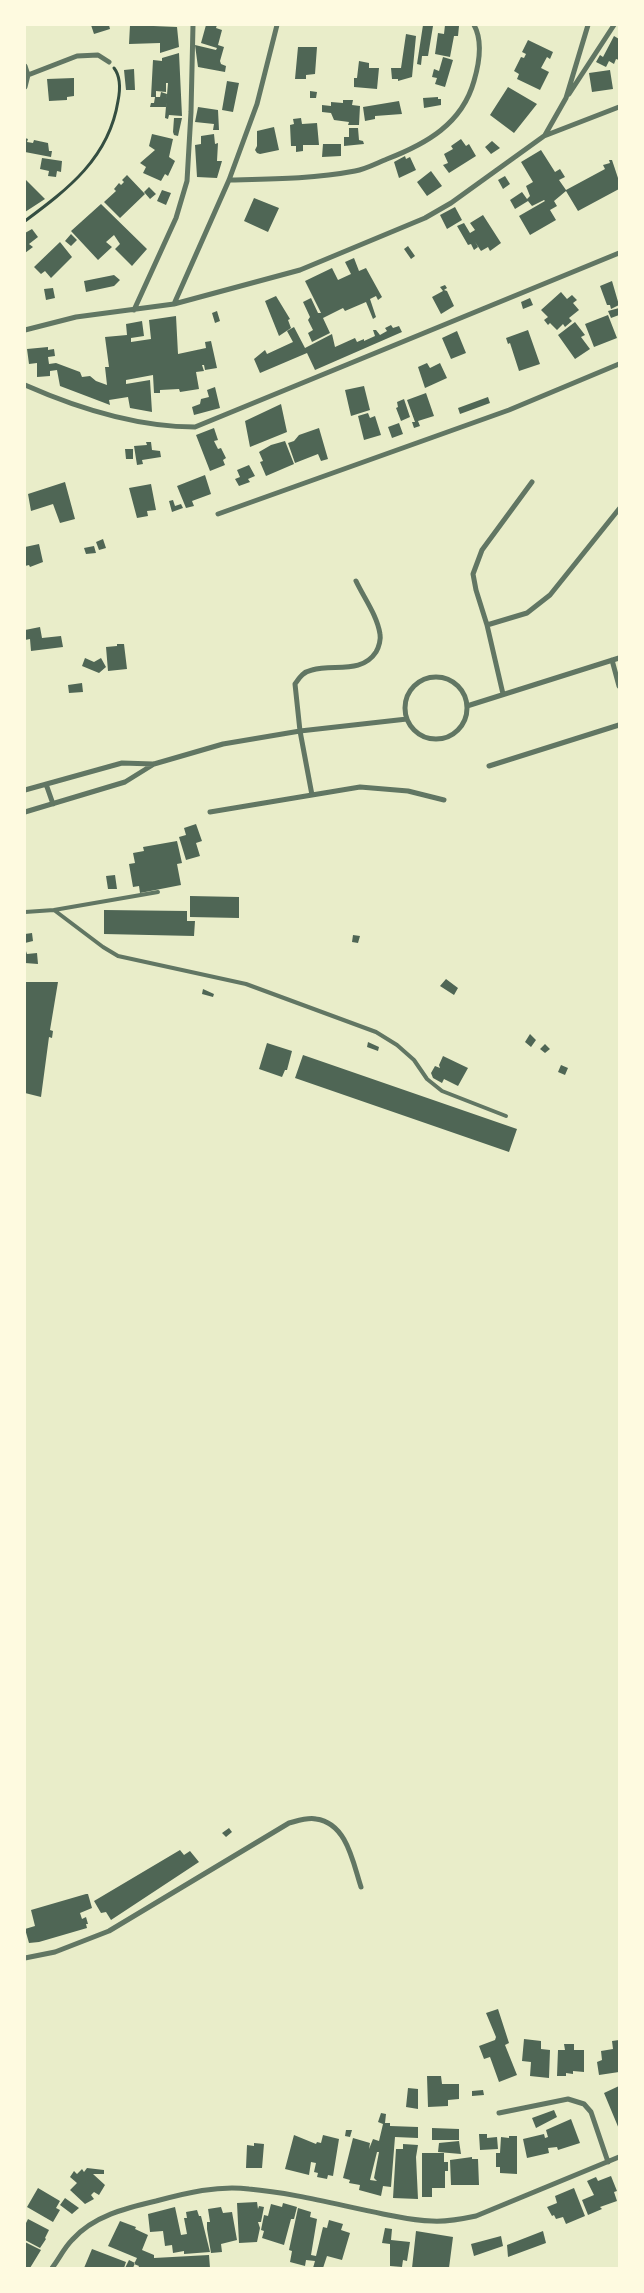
<!DOCTYPE html>
<html>
<head>
<meta charset="utf-8">
<style>
  body { margin:0 }
  #map { position:relative; width:644px; height:2293px; overflow:hidden; background:#e9edc9; font-family:Raleway,sans-serif }
  canvas { display:block }
  .frame { position:absolute; inset:0; border:26px solid #fefae0; pointer-events:none }
</style>
</head>
<body>
<div id="map">
<canvas width="644" height="2293"></canvas>
<div class="frame"></div>
</div>
<script>
const context = document.querySelector('canvas').getContext('2d');
context.lineJoin = 'round';
function fillPath(path, color) { context.fillStyle = color; context.fill(path, 'evenodd'); }
function strokePath(path, color, width, dash) { context.strokeStyle = color; context.lineWidth = width; context.lineCap = dash ? 'butt' : 'round'; context.setLineDash(dash || []); context.stroke(path); }
fillPath(new Path2D(`
  M91,25H109L110,29L94,34Z
  M130,25L177,27L179,47L160,53V43L129,44Z
  M206,25H217L216,28L222,30L218,45L224,47L220,61L221,64L226,66L225,72L198,67L195,45L216,50L217,48L201,43Z
  M423,25L433,26L428,56H422L421,65L417,64Z
  M445,25L459,26L458,36H454L450,57L435,54L438,33L444,34Z
  M406,34L416,36L412,77L398,81V79H392L391,68H401Z
  M614,36L619,39V60L616,59L614,64L609,61L606,67L596,62L600,55L603,57Z
  M528,40L553,52L550,59L547,57L541,68L549,72L540,90L517,79L519,74L514,71L521,57L524,58L526,54L522,52Z
  M298,47H317L315,74L306,75V79H295Z
  M179,53L182,116L169,115L168,119L165,118L168,83H166V92L156,91V97H151L153,60L162,61V58Z
  M443,57L453,60L445,87L435,84L437,78L432,77L434,69L439,71Z
  M359,61L369,63V68H379L377,89L354,87V78H357Z
  M134,69L135,90H126L124,70Z
  M610,70L613,89L592,92L589,73Z
  M74,78V96L67,97V100L49,101L47,79Z
  M227,81L239,83L233,112L222,110Z
  M508,87L537,104L514,133L490,115Z
  M310,91L317,92L316,98H310Z
  M161,92L167,94L166,107H150L151,103H154L155,97H160Z
  M438,97V99H441V105L424,108L423,98Z
  M343,100H353L352,105L360,106L359,125H348L349,122L334,120L331,113L322,112V105L331,106V102L343,103Z
  M399,101L402,114L375,116V119L365,121L363,107Z
  M198,107L218,110L219,130H213L214,124L195,122Z
  M174,118H182L178,136L174,135L173,132Z
  M301,118L302,124L317,123L319,145H303V151L296,152V146H291L290,125L294,124L293,119Z
  M274,127L279,150L260,154L257,153L255,150L257,146V131Z
  M349,128H358L359,140L363,141L364,144L344,146V137H349Z
  M152,134L173,139L169,157L175,161L168,176L165,174L161,181L143,173L146,167L140,163L155,150L149,146Z
  M214,134L215,144L218,143L217,161H222L217,178L197,177L195,145L201,144V136Z
  M25,138L28,139L27,142L33,143L34,140L48,143L49,151H52L51,157L25,152Z
  M461,139L466,146L469,144L476,156L449,173L443,165L448,163L444,154L453,149L451,146Z
  M492,141L500,148L491,154L485,147Z
  M323,144H341V156L322,157Z
  M541,150L555,172L560,169L565,177L559,180L566,190L605,169L603,165L610,163L609,160H612L619,181V189L578,211L566,191L554,201L557,206L550,210L556,220L530,235L519,216L545,201L544,200L532,206L528,201L515,209L510,200L522,192L527,199L530,196L526,186L533,182L521,162Z
  M405,156L406,159L410,157L416,170L399,178L394,162Z
  M42,158L62,161L61,172L57,171L56,177L48,176L49,171L40,169Z
  M431,171L442,186L427,196L417,182Z
  M127,175L145,194L120,218L104,202L116,191L114,189L119,183L121,185L124,182L122,180Z
  M505,176L510,184L503,189L498,180Z
  M25,179L45,199L25,212Z
  M149,187L156,194L150,199L144,192Z
  M162,190L171,193L166,205L157,201Z
  M254,198L279,208L268,232L244,221Z
  M101,204L147,249L132,266L115,249L120,244L114,235L106,242L112,247L98,260L71,231Z
  M455,207L462,220L447,229L440,215Z
  M483,215L501,243L490,251L488,247L481,251L475,242L478,247L474,250L471,244L468,245L457,226L464,223L470,233L475,230L470,223Z
  M32,229L38,237L29,244L33,247L25,253V233Z
  M71,234L77,240L71,246L65,241Z
  M60,242L72,257L51,278L45,271L41,274L34,267Z
  M408,246L415,256L411,259L404,249Z
  M354,258L359,271L366,268L382,297L378,300L376,296L370,299L376,317L373,319L366,302L345,311L343,308L323,318L330,333L312,342L308,333L313,330L308,320L310,317L303,302L311,298L318,313H321L305,281L332,268L338,280L351,274L345,262Z
  M114,275L120,280L114,286L86,292L84,281Z
  M612,281L619,305L611,309L610,305H607L600,286Z
  M445,285L447,288L444,290L447,291L454,306L441,314L432,297L443,291L440,287Z
  M53,288L55,298L46,300L44,289Z
  M561,292L567,299L572,295L577,300L573,303L579,310L569,318L572,321L565,327L563,324L557,330L550,323L548,325L544,320L548,317L541,310Z
  M276,296L290,319L288,320L291,328L279,336L265,301Z
  M530,298L533,305L523,309L521,302Z
  M619,308V315L611,318L608,311Z
  M217,311L220,321L215,323L212,313Z
  M608,315L617,338L594,347L585,324Z
  M176,316L178,354L206,348L205,342L211,341L217,368L205,370L204,365H202L204,371L196,372L199,389L180,392L179,389L160,390V393H154L153,375L126,380V384L150,380L152,412L130,408L128,397L109,400L110,405L60,386L57,370L50,371V376L37,377V363L29,364L27,349L48,347V350L54,349L55,356L48,357L49,364L56,363L80,372L82,377L90,376L96,381L107,385L105,367H109L105,337L127,335L126,324L142,321L144,336L131,338V342L151,339L149,320Z
  M575,322L585,335L581,337L590,349L575,359L558,335Z
  M391,325L393,328L399,326L402,332L315,370L307,353L260,373L254,359L265,350L267,354L293,342L287,331L294,327L305,348L332,334L335,347L355,338L357,342L364,339V341L375,336L373,330H376L380,335L387,331L385,328Z
  M528,330L540,364L519,371L510,343L508,344L506,338Z
  M457,331L466,353L451,359L442,338Z
  M427,363L430,368L440,363L447,378L425,388L418,367Z
  M364,386L370,410L351,416L345,390Z
  M215,387L220,408L194,415L192,407L200,404L201,399L209,397L207,390Z
  M426,393L434,416L418,421L420,426L414,428L412,422H415L407,400Z
  M488,397L490,403L460,414L458,408Z
  M404,399L410,417L401,421L396,408L398,407L397,402Z
  M281,404L287,432L250,447L245,421Z
  M368,413L370,418L375,416L381,435L364,440L358,416Z
  M399,423L403,434L392,438L388,427Z
  M214,428L218,440L214,441L218,449L221,448L226,458L223,460L225,465L210,471L196,435Z
  M319,428L328,459L321,461L318,454L295,463L288,443L294,441L299,435Z
  M285,441L294,464L266,476L260,462L263,461L259,452L271,445Z
  M146,442H151L152,450L160,451L161,457L142,460L143,464L137,465L134,446L147,445Z
  M125,449H133V459H126Z
  M249,465L255,476L248,479L250,482L239,486L235,479L240,477L237,470Z
  M205,475L211,494L192,501L194,506L186,508L177,486Z
  M65,482L75,519L60,523L53,504L31,511L28,494Z
  M151,484L156,510L147,511L148,516L137,518L129,488Z
  M173,500L175,506L181,504L183,508L172,512L169,501Z
  M103,539L106,548L99,550L96,542Z
  M39,544L43,562L30,567L29,565L25,566V547Z
  M94,546L96,553L86,554L84,548Z
  M40,627L42,638L61,636L63,647L31,651L30,639L25,640V630Z
  M117,644H124L127,669L108,671L106,647L117,646Z
  M85,658L94,662L101,658L106,667L99,673L82,666Z
  M82,683L83,692L69,693L68,685Z
  M196,824L202,841L196,843L200,856L186,860L179,837L186,835L184,828Z
  M177,841L182,863L177,864L181,885L140,893L139,886L133,887L129,864L135,863L133,853L144,851L143,847Z
  M115,875L117,889H108L106,876Z
  M190,896L239,897V918L190,917Z
  M104,910L187,911V921H195L194,936L104,934Z
  M32,933L33,941L25,943V934Z
  M353,935L360,936L358,943L352,942Z
  M25,948L27,954L37,953L38,964L25,963Z
  M446,979L458,988L454,995L440,986Z
  M25,982H58L50,1030L53,1031L52,1038L49,1037L41,1097L25,1093Z
  M203,989L214,994L213,997L202,994Z
  M530,1034L536,1040L531,1047L525,1042Z
  M368,1042L379,1047L378,1051L367,1047Z
  M267,1043L292,1051L287,1070H285L282,1077L259,1069Z
  M545,1044L550,1049L545,1053L540,1049Z
  M303,1055L517,1129L509,1152L295,1078Z
  M443,1056L468,1068L458,1086L444,1079L442,1083L433,1078L431,1073L435,1066L440,1068L439,1065Z
  M561,1065L568,1068L565,1075L558,1072Z
  M229,1828L232,1832L226,1837L222,1833Z
  M180,1850L184,1855L190,1851L199,1862L111,1920L106,1912L101,1913L94,1901Z
  M86,1894H88L92,1908L80,1913L82,1919L86,1917L88,1924H86L87,1928L39,1942L29,1943L25,1929L35,1926L31,1910Z
  M498,2009L509,2043L505,2045L517,2075L499,2082L490,2057L484,2059L479,2046L495,2040L496,2037L486,2013Z
  M524,2039L541,2041V2049L550,2050L549,2078L530,2076L531,2062L522,2061Z
  M619,2040V2072L599,2075L597,2062L602,2060L601,2051L613,2049L612,2041Z
  M564,2044H574V2050H584V2072L573,2071V2074L566,2073V2076H557L558,2050H565Z
  M427,2076H441L442,2084H459V2099L448,2100V2106L428,2107Z
  M619,2086V2129L604,2093Z
  M408,2088L418,2089V2109L406,2107Z
  M483,2090L484,2095L472,2096V2091Z
  M554,2110L557,2117L536,2128L532,2118Z
  M381,2113L386,2114L385,2123H390V2126L418,2127V2138L395,2137L391,2187L383,2186L381,2196L359,2190L360,2185L349,2183L350,2180L343,2178L353,2138L370,2143L369,2149L373,2139L379,2141L383,2124L378,2122ZM377,2152H379L374,2178L377,2181L370,2180Z
  M571,2119L580,2143L558,2150L557,2147L548,2148L549,2153L527,2158L523,2139L544,2134L545,2138L548,2137L546,2130Z
  M432,2128L459,2129V2140H432Z
  M346,2130H352L350,2137L345,2136Z
  M479,2134H487V2138L497,2137L498,2149L480,2150Z
  M294,2135L316,2144L317,2142L321,2143L323,2135L339,2139L333,2176L328,2175L327,2179L317,2177L318,2173L314,2172L316,2163L311,2162L309,2175L285,2169Z
  M509,2136H517V2174L500,2173V2167H496V2153H500L501,2137L509,2138Z
  M459,2141L461,2154L438,2152L439,2143Z
  M254,2143L264,2144L262,2168H246L247,2145L254,2146Z
  M403,2144L418,2145L416,2157L418,2199L393,2198L396,2149H403Z
  M422,2153H444V2162H448V2171H445V2188H432V2197H422Z
  M472,2157V2159H478L479,2185H451L450,2160Z
  M87,2168L104,2170V2174H93L105,2185L99,2195L94,2192L91,2195L94,2199L85,2204L70,2190L77,2183L70,2177L74,2171L77,2174L82,2169L84,2172Z
  M611,2176L617,2191L614,2192L617,2201L600,2207L602,2209L588,2215L582,2200L594,2195L587,2181L596,2177L598,2181Z
  M38,2188L60,2201L56,2208L60,2210L53,2222L27,2207Z
  M574,2188L585,2216L566,2224L563,2217L556,2219L554,2215L552,2216L547,2207L557,2203L555,2196Z
  M65,2198L79,2208L72,2214L60,2205Z
  M257,2202L258,2209L259,2206L264,2207L261,2222H258L260,2228L257,2242L239,2243L237,2203Z
  M283,2203L297,2207L294,2219H291L284,2245L262,2238L264,2231L261,2230L264,2215L268,2216L271,2204L282,2207Z
  M175,2207L181,2235L187,2234L184,2218H187L186,2212L197,2210L199,2216H201L210,2252L184,2254V2251L173,2253L172,2245L165,2246L163,2231L150,2232L148,2214Z
  M221,2207L223,2213L232,2212L237,2240L221,2244L222,2252L211,2253L207,2229V2222H210L208,2209Z
  M298,2208L311,2212L310,2217L317,2219L311,2255L316,2256L323,2227L327,2228L329,2220L343,2224L341,2230L350,2233L342,2260L327,2256L323,2268H313L315,2261L306,2260L305,2266L290,2262L292,2251L289,2250Z
  M28,2219L49,2230L45,2238L46,2239L40,2248L25,2240V2225Z
  M120,2221L136,2227L135,2229L148,2235L142,2250L154,2255V2258L209,2255L210,2268H138L139,2266L134,2264L137,2258L108,2246Z
  M385,2228L392,2229L391,2240L410,2242L407,2261L403,2260L402,2267L390,2266V2244L382,2243Z
  M416,2231L453,2237L449,2268H412Z
  M543,2231L546,2243L508,2257L507,2245Z
  M501,2236L503,2246L474,2256L471,2244Z
  M25,2242L41,2250L30,2268H25Z
  M92,2249L126,2262L124,2268H84Z
  M129,2260L135,2263L133,2268H125Z`), '#4f6655');
strokePath(new Path2D(`
  M25,221C68,189 109,158 118,101C120,91 121,77 114,68`), '#344e41', 3);
strokePath(new Path2D(`
  M54,910L158,892
  M25,912L54,910L103,947L118,956L246,984L376,1032L397,1045L414,1060L427,1079L442,1091L506,1116`), '#617663', 4);
strokePath(new Path2D(`
  M25,66L28,75L25,87
  M28,75L77,56L98,55L109,62
  M569,94L614,25
  M545,135L566,98L588,25
  M229,180C271,179 313,179 355,171C366,169 377,163 387,159C426,144 462,124 474,81C479,64 483,41 474,25
  M174,304L229,180L257,104L277,25
  M134,310L176,218L187,181L191,112L193,25
  M25,330L76,317L174,304L300,270L425,218L451,203L544,136L619,107
  M25,385C77,408 138,427 195,427L619,253
  M218,514L509,410L619,364
  M487,625L527,613L550,595L619,509
  M612,660L619,686
  M405 708a31 31 0 1 1 62 0a31 31 0 1 1-62 0Z
  M503,694L487,625L476,590L473,574L482,550L532,482
  M467,706L619,658
  M489,766L619,725
  M46,784L53,804
  M25,790L122,763L153,764
  M312,795L300,731L295,684C300,677 303,672 312,670C334,664 362,674 376,652C379,647 381,639 380,634C377,615 364,598 356,581
  M25,812L125,782L154,764L223,744L300,731L407,719
  M210,812L360,787L408,791L444,800
  M25,1958L55,1952L109,1931L289,1823C297,1821 308,1817 316,1819C347,1823 353,1863 361,1887
  M499,2113L568,2099L584,2104L591,2112L608,2162
  M52,2268C59,2259 64,2248 72,2240C93,2216 126,2208 156,2201C186,2193 218,2185 249,2189C294,2193 338,2205 383,2214C399,2217 415,2221 432,2221C447,2222 462,2219 476,2216L619,2157`), '#617663', 5);
</script>
</body>
</html>
